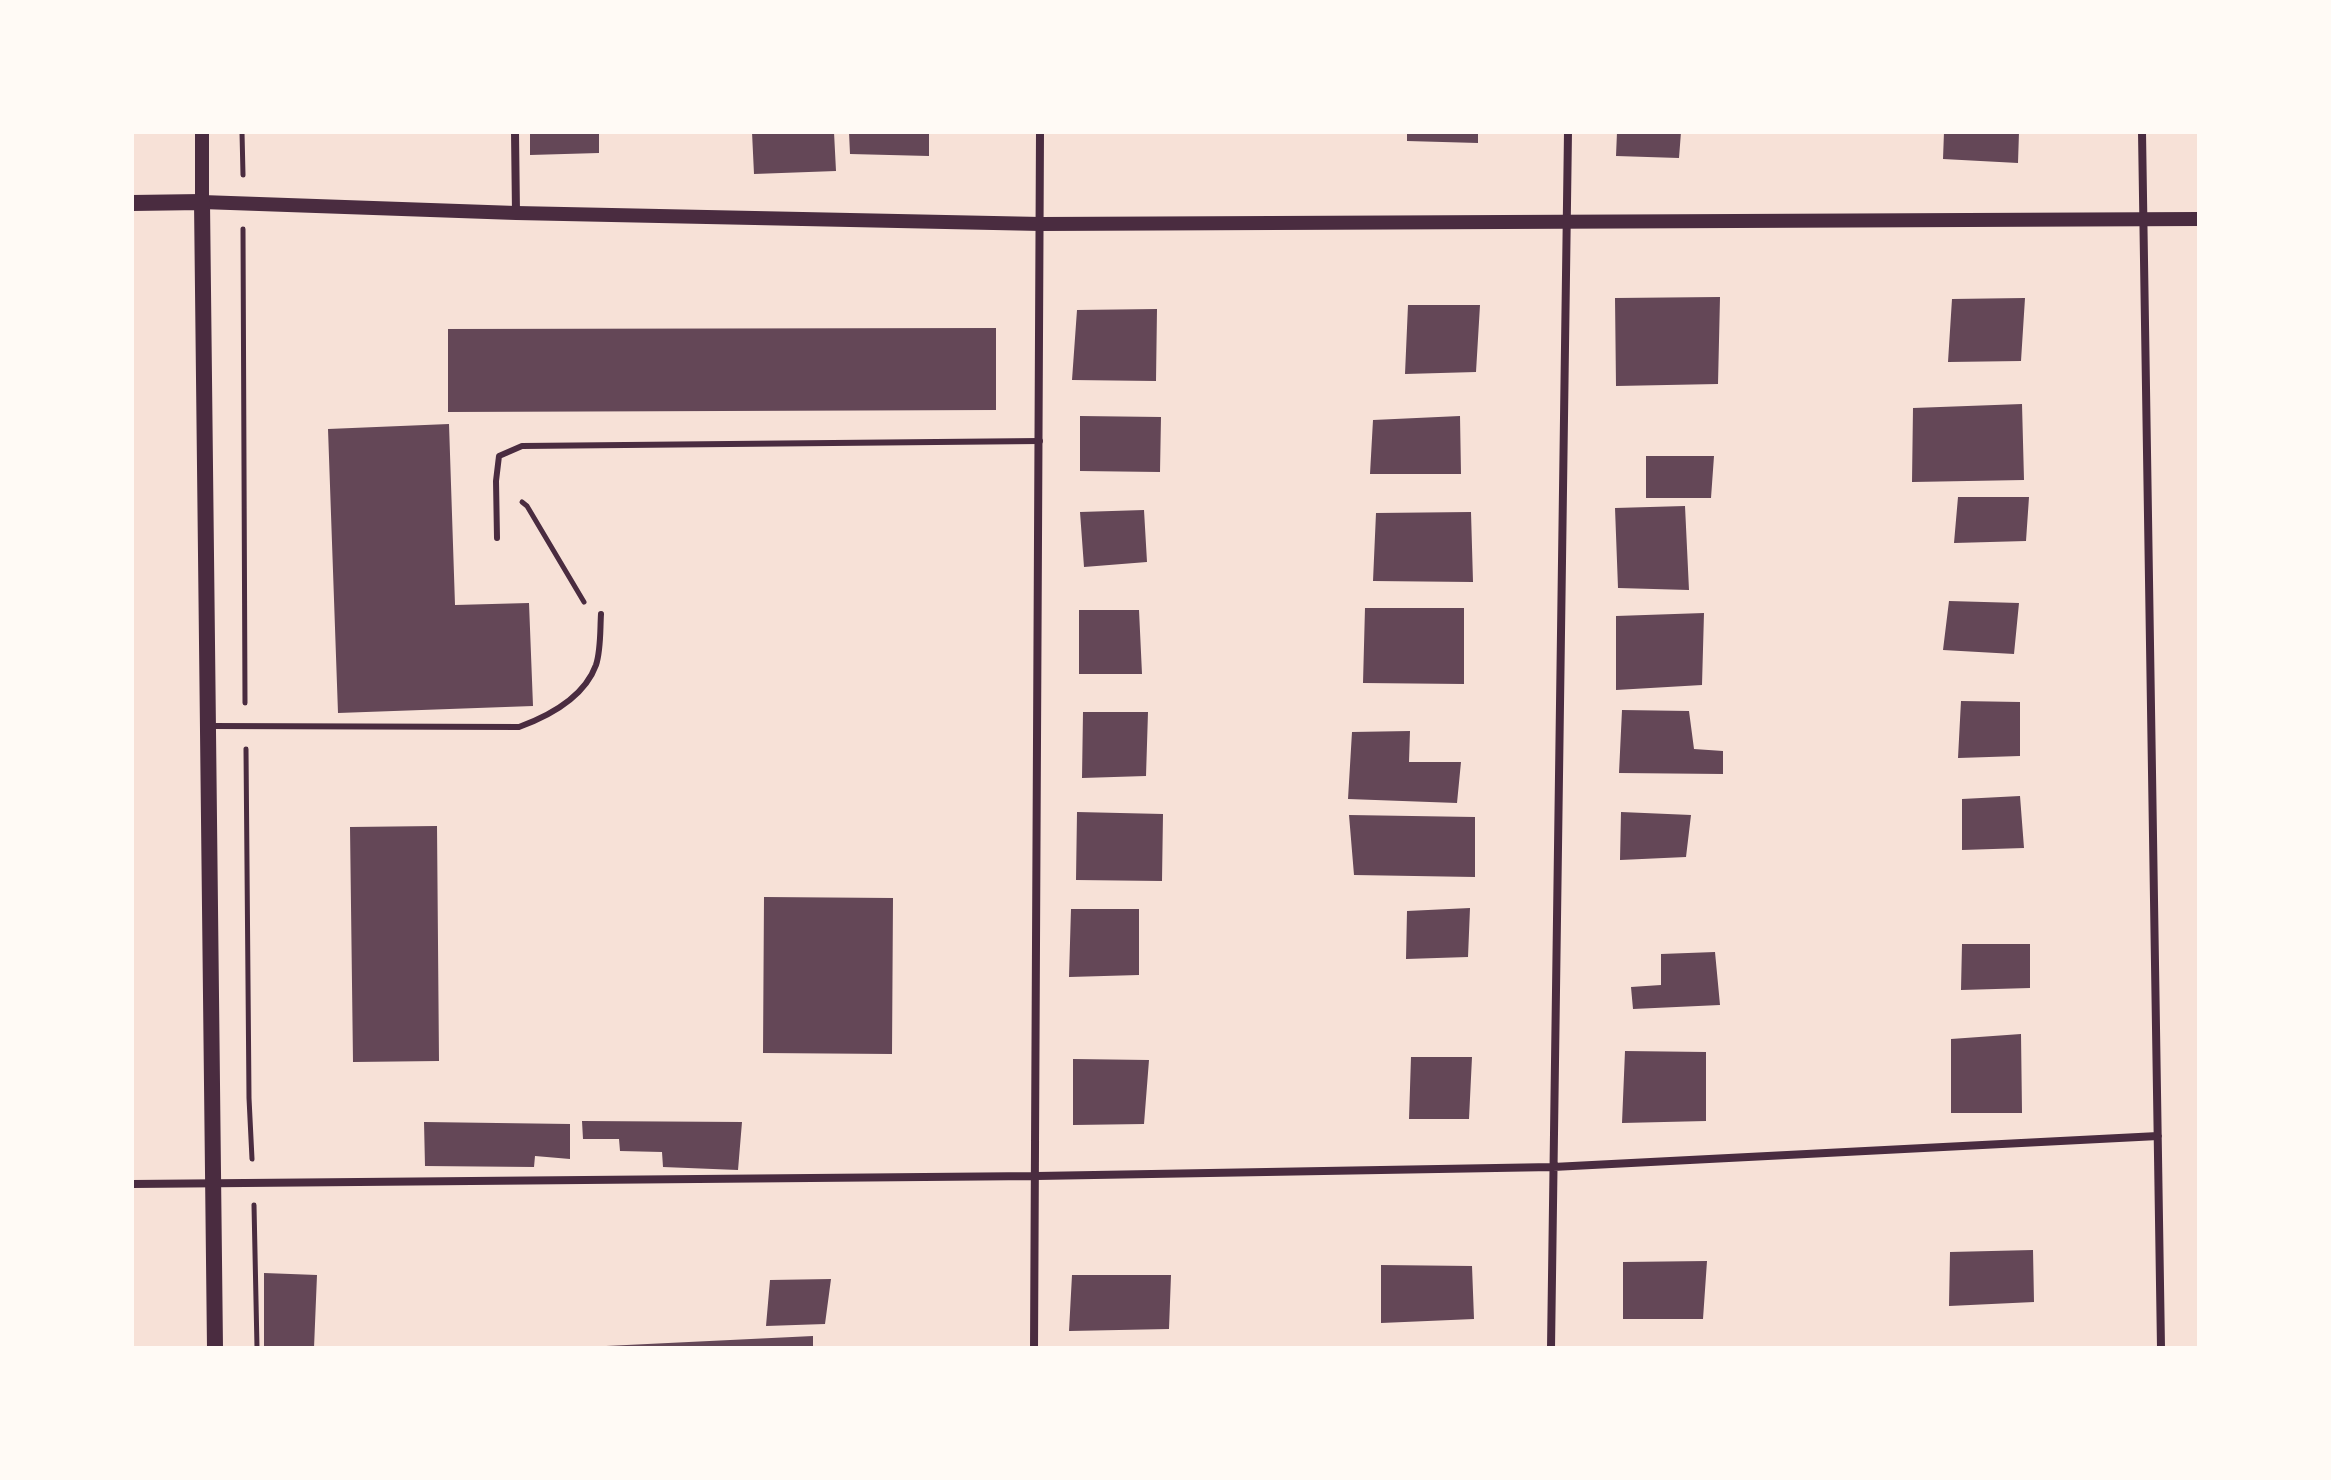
<!DOCTYPE html>
<html>
<head>
<meta charset="utf-8">
<style>
  body { margin:0 }
  #map { position:relative; width:2331px; height:1480px; overflow:hidden; background:#f7e1d7; font-family:"IBM Plex Sans",sans-serif }
  canvas { display:block }
  .frame { position:absolute; inset:0; border:134px solid #fffaf5; pointer-events:none }
</style>
</head>
<body>
<div id="map">
<canvas width="2331" height="1480"></canvas>
<div class="frame"></div>
</div>
<script>
const context = document.querySelector('canvas').getContext('2d');
context.lineJoin = 'round';
function fillPath(path, color) { context.fillStyle = color; context.fill(path, 'evenodd'); }
function strokePath(path, color, width, dash) { context.strokeStyle = color; context.lineWidth = width; context.lineCap = dash ? 'butt' : 'round'; context.setLineDash(dash || []); context.stroke(path); }
fillPath(new Path2D(`
  M530,132H599V153L530,155Z
  M752,132H834L836,171L754,174Z
  M849,132H929V156L850,154Z
  M1407,132H1478V143L1407,141Z
  M1617,132H1681L1679,158L1616,156Z
  M1944,132H2019L2018,163L1943,159Z
  M1720,297L1718,384L1616,386L1615,298Z
  M2025,298L2021,361L1948,362L1952,299Z
  M1408,305H1480L1476,372L1405,374Z
  M1157,309L1156,381L1072,380L1077,310Z
  M996,328V410L448,412V329Z
  M2022,404L2024,480L1912,482L1913,408Z
  M1080,416L1161,417L1160,472L1080,471Z
  M1460,416L1461,474H1370L1373,420Z
  M449,424L455,605L529,603L533,706L338,713L328,429Z
  M1646,456H1714L1711,498H1646Z
  M1958,497H2029L2026,541L1954,543Z
  M1685,506L1689,590L1618,588L1615,508Z
  M1144,510L1147,562L1084,567L1080,512Z
  M1471,512L1473,582L1373,581L1376,513Z
  M1949,601L2019,603L2014,654L1943,650Z
  M1365,608H1464V684L1363,683Z
  M1079,610H1139L1142,674H1079Z
  M1704,613L1702,685L1616,690V616Z
  M1961,701L2020,702V756L1958,758Z
  M1622,710L1689,711L1694,749L1723,751V774L1619,773Z
  M1083,712H1148L1146,776L1082,778Z
  M1410,731L1409,762H1461L1457,803L1348,799L1352,732Z
  M2020,796L2024,848L1962,850V799Z
  M1077,812L1163,814L1162,881L1076,880Z
  M1621,812L1691,815L1686,857L1620,860Z
  M1349,815L1475,817V877L1354,875Z
  M437,826L439,1061L353,1062L350,827Z
  M764,897L893,898L892,1054L763,1053Z
  M1470,908L1468,957L1406,959L1407,911Z
  M1071,909H1139V975L1069,977Z
  M1962,944H2030V988L1961,990Z
  M1715,952L1720,1005L1633,1009L1631,987L1661,985V954Z
  M2021,1034L2022,1113H1951V1039Z
  M1625,1051L1706,1052V1121L1622,1123Z
  M1411,1057H1472L1469,1119H1409Z
  M1073,1059L1149,1060L1144,1124L1073,1125Z
  M582,1121L742,1122L738,1170L663,1167L662,1152L620,1151L619,1139H583Z
  M424,1122L570,1124V1159L535,1156L534,1167L425,1166Z
  M2033,1250L2034,1302L1949,1306L1950,1252Z
  M1707,1261L1703,1319H1623V1262Z
  M1381,1265L1472,1266L1474,1319L1381,1323Z
  M264,1273L317,1275L314,1348H264Z
  M1072,1275H1171L1169,1329L1069,1331Z
  M831,1279L825,1324L766,1326L770,1280Z
  M813,1336V1348H606V1346Z`), '#644757');
strokePath(new Path2D(`
  M242,132L243,175
  M243,229L245,703
  M522,502L527,506L584,602
  M246,749L249,1098L252,1159
  M254,1205L257,1348`), '#4a2c40', 5);
strokePath(new Path2D(`
  M497,538L496,481L499,456L522,446L1040,441
  M211,726L519,727C549,716 584,698 596,665C601,650 600,630 601,614`), '#4a2c40', 6);
strokePath(new Path2D(`
  M515,132L516,213
  M2142,132L2161,1348
  M132,1184L1037,1176L1553,1167L2158,1136
  M1034,1348L1040,132
  M1551,1348L1568,132`), '#4a2c40', 8);
strokePath(new Path2D(`
  M202,132V202L516,213L1041,224L2199,219`), '#4a2c40', 14);
strokePath(new Path2D(`
  M132,203L202,202L215,1348`), '#4a2c40', 16);
</script>
</body>
</html>
